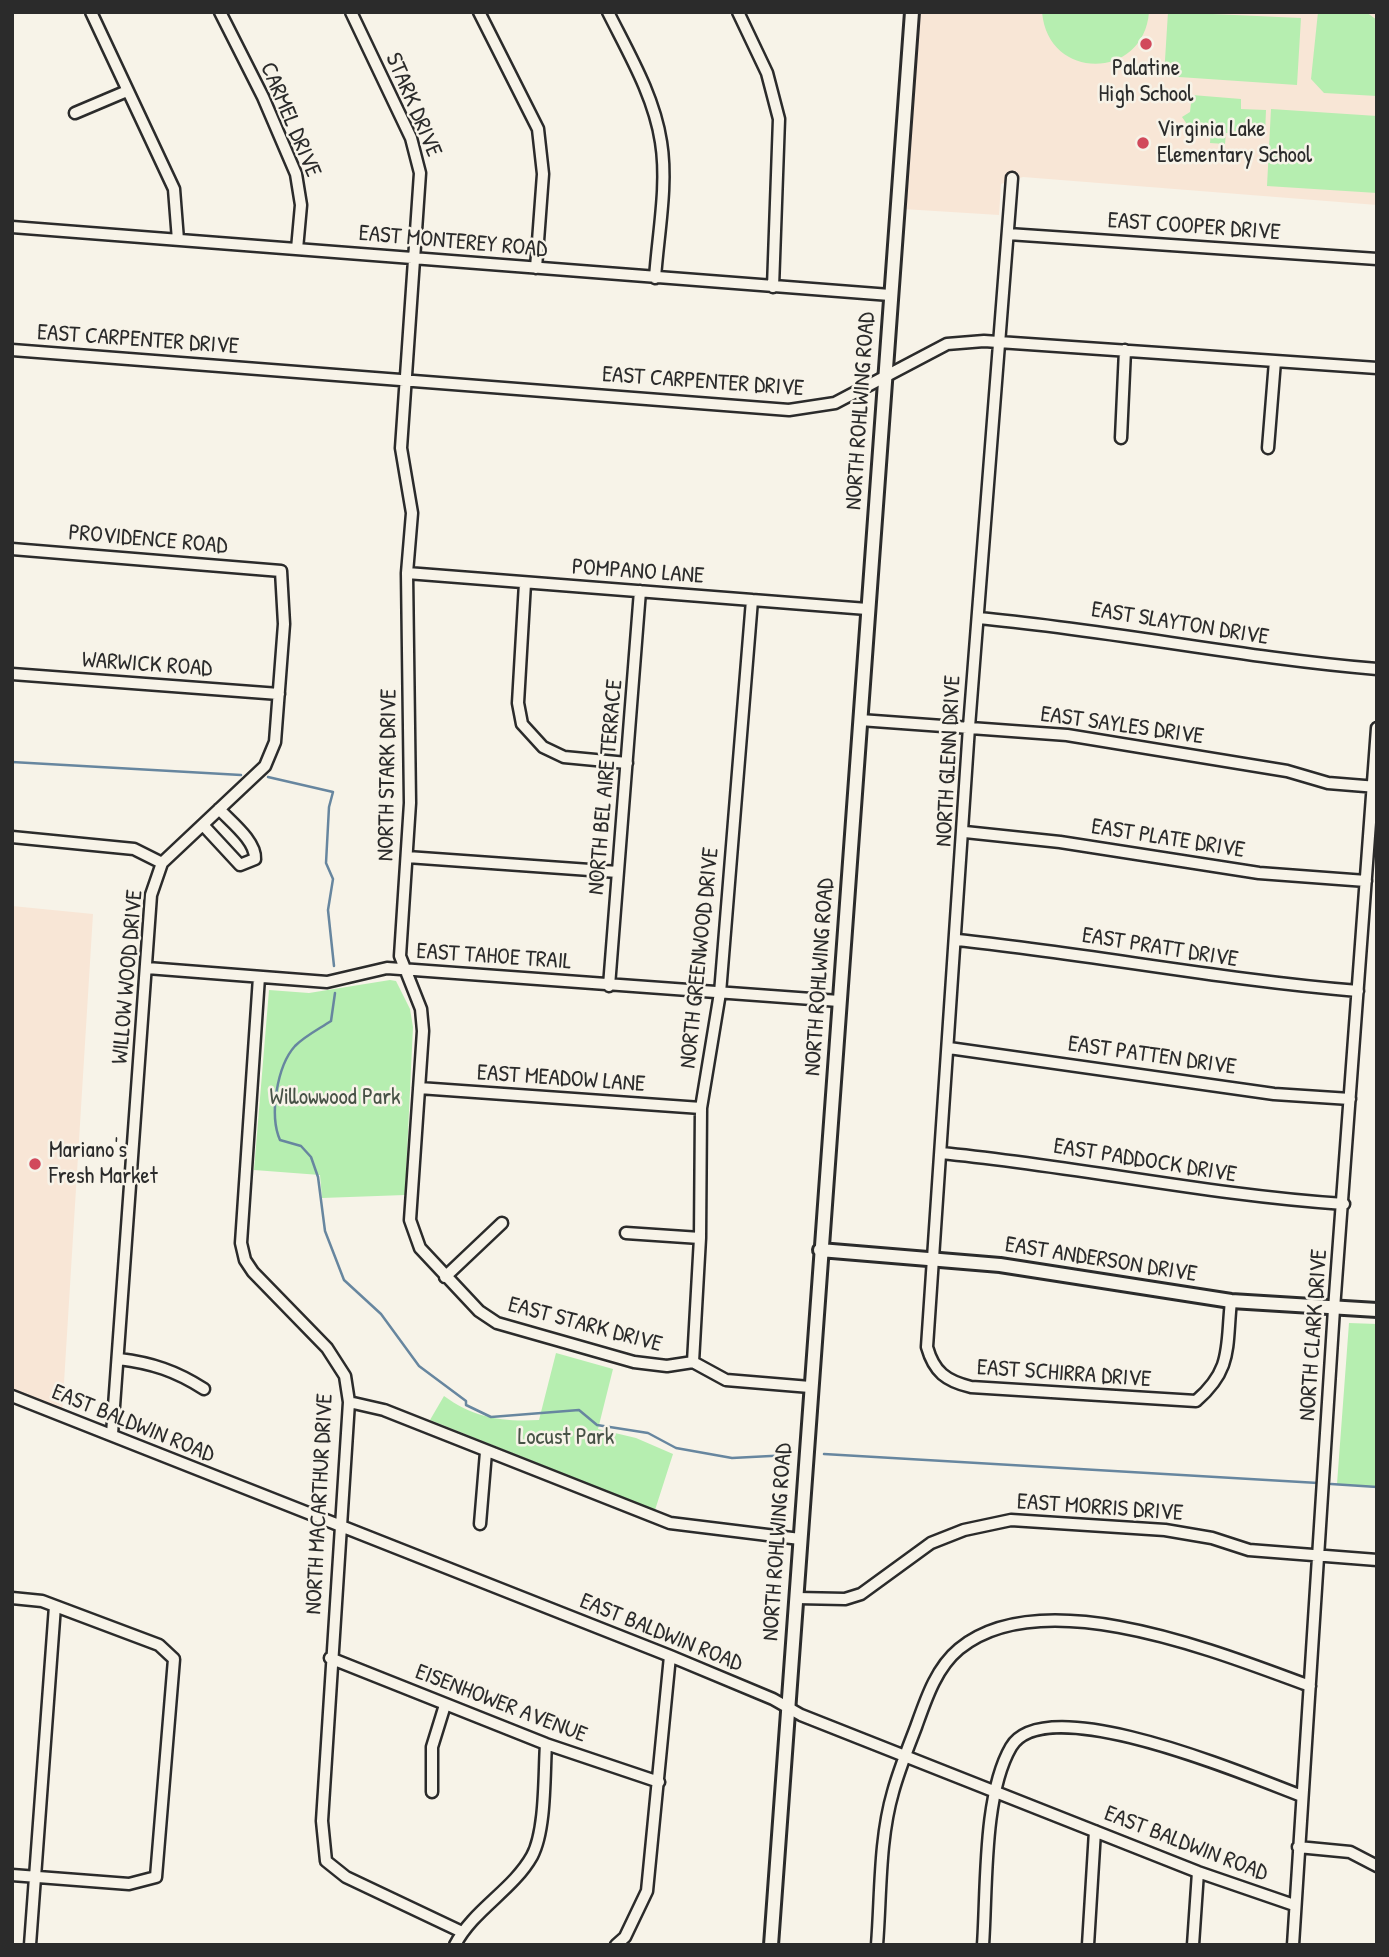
<!DOCTYPE html>
<html>
<head>
<meta charset="utf-8">
<style>
  body { margin:0 }
  #map { position:relative; width:1389px; height:1957px; overflow:hidden; background:#f7f3e8; font-family:"Patrick Hand",sans-serif }
  canvas { display:block }
  .frame { position:absolute; inset:0; border:14px solid #2b2b2b; pointer-events:none }
</style>
</head>
<body>
<div id="map">
<canvas width="1389" height="1957"></canvas>
<div class="frame"></div>
</div>
<script>
const context = document.querySelector('canvas').getContext('2d');
context.lineJoin = 'round';
function fillPath(path, color) { context.fillStyle = color; context.fill(path, 'evenodd'); }
function strokePath(path, color, width, dash) { context.strokeStyle = color; context.lineWidth = width; context.lineCap = dash ? 'butt' : 'round'; context.setLineDash(dash || []); context.stroke(path); }
function label(font, color, halo, rows, align = 'center') {
  context.font = font + ' "Patrick Hand",sans-serif'; context.lineWidth = 5; context.setLineDash([]); context.textBaseline = 'middle'; context.strokeStyle = halo; context.fillStyle = color; for (const [text, x, y, turn = 0] of rows) {
    context.save(); context.translate(x, y); context.rotate((+turn || 0) * Math.PI / 180); context.textAlign = isNaN(turn) ? turn : align; if (halo) context.strokeText(text, 0, 0); context.fillText(text, 0, 0); context.restore();
  }
}
fillPath(new Path2D(`
  M919,12H1377V205L1023,177L1001,184L999,215L903,209Z
  M12,906L93,914L62,1415L12,1396Z`), '#f8e6d6');
fillPath(new Path2D(`
  M1042,12H1149C1144,80 1048,82 1042,12Z
  M1168,12L1301,18L1297,85L1164,76Z
  M1318,12H1366L1377,20V96L1324,93L1311,79Z
  M1192,95L1241,99V109L1266,110L1265,135L1226,133L1225,144L1210,143L1211,131L1191,130L1182,117L1190,112Z
  M1271,109L1377,116V193L1267,186Z
  M390,980L396,981L410,1009L413,1027L405,1195L322,1198L320,1175L254,1170L269,990L309,993Z
  M1349,1323L1377,1324V1487L1337,1484Z
  M556,1353L613,1369L598,1429L636,1438L673,1454L655,1510L430,1420L444,1396C474,1418 502,1422 539,1420Z`), '#b6eeb0');
strokePath(new Path2D(`
  M12,762L241,775
  M268,777L333,792L329,807L326,863L333,879L328,910L334,966
  M335,993L331,1021C319,1029 305,1036 295,1046C277,1066 269,1115 280,1140L301,1146L311,1157L318,1177L325,1231L344,1280L381,1314L419,1366L466,1401V1405L491,1417L579,1410L597,1425L648,1433L676,1448L732,1458L790,1455
  M824,1454L1318,1483
  M1331,1484L1377,1487`), '#67869f', 2.5);
const minor = new Path2D(`
  M91,12L174,189L178,240
  M220,12L263,97L296,174L301,205L297,249
  M351,12L411,138L420,173L401,448L412,513L407,573L410,803L400,956L421,1009L423,1031L410,1220L420,1248L479,1311L497,1323L634,1362L667,1366L693,1362L726,1380L810,1387
  M479,12L538,129L543,174L536,268
  M608,12C629,54 654,96 661,142C668,185 658,234 655,278
  M738,12L767,73L779,119L773,287
  M75,113L127,91
  M1012,178L969,727L927,1347C934,1372 946,1381 971,1387L1196,1401C1233,1369 1226,1347 1231,1301
  M12,227L890,295
  M1008,234L1377,259
  M12,350L789,410L835,403L947,344L984,341L1377,368
  M1121,438L1125,350
  M1268,448L1275,361
  M12,549L281,571L284,624L275,742L265,766L162,863L151,895L112,1434
  M407,573L867,609
  M525,583L518,703L522,724L543,747L564,757L627,763
  M978,618C1111,630 1243,658 1377,669
  M12,674L279,694
  M860,720L1067,735L1287,771L1328,783L1377,787
  M203,825L240,865L255,859C256,841 231,822 219,809
  M965,832L1060,842L1259,873L1366,881
  M12,837L134,849L162,863
  M407,857L618,872
  M957,940C1091,954 1223,980 1358,991
  M147,968L327,982L387,968L839,1001
  M259,977L241,1243L245,1260L253,1272L327,1348L345,1376L349,1402L322,1821L326,1861L346,1877L462,1932
  M609,986L640,591
  M949,1048L1274,1094L1350,1099
  M419,1088L701,1108
  M941,1153C1076,1166 1208,1195 1344,1204
  M626,1233L700,1238
  M445,1277L502,1223
  M119,1359C152,1363 176,1371 204,1389
  M693,1362L700,1238L701,1108L720,993L752,600
  M12,1396L670,1656L773,1699L801,1715L1198,1872L1294,1905
  M349,1402L384,1410L670,1523L800,1539
  M480,1524L486,1452
  M12,1598L42,1601L159,1645L174,1659L156,1877L129,1884L12,1875
  M797,1598L845,1599L861,1594L931,1543L964,1530L1011,1520L1165,1530L1212,1538L1249,1550L1377,1560
  M330,1658L546,1744L659,1782
  M432,1792V1747L445,1705
  M1298,1847L1350,1852L1377,1866
  M30,1945L55,1606
  M455,1945C473,1910 513,1890 532,1856C546,1830 544,1774 546,1744
  M616,1945L625,1937L647,1891L670,1656
  M877,1945C881,1895 879,1840 893,1792C899,1770 908,1748 916,1727C926,1699 936,1668 959,1649C1043,1580 1222,1654 1310,1686
  M983,1945C987,1888 983,1795 1011,1747C1046,1688 1253,1778 1302,1796
  M1088,1945L1095,1831
  M1193,1945L1198,1872
  M1293,1945L1334,1309L1377,728`);
const tertiary = new Path2D(`
  M820,1250L1000,1265L1231,1301L1377,1310
  M771,1945L912,12`);
strokePath(minor, '#2b2b2b', 15);
strokePath(tertiary, '#2b2b2b', 18);
strokePath(minor, '#f7f3e8', 10);
strokePath(tertiary, '#f7f3e8', 12);
for (const [x, y, r, color] of [
  [1146,44,7,"#d1495b"],
  [1143,143,7,"#d1495b"],
  [35,1164,7,"#d1495b"]
]) { const dot = new Path2D(); dot.arc(x, y, r, 0, 2 * Math.PI); context.fillStyle = color; context.fill(dot); strokePath(dot, '#f7f3e8', 2.5); }
label('23px', '#2b2b2b', '#f7f3e8', [
  ["Palatine",1146,69,"center"],
  ["High School",1146,95,"center"],
  ["Virginia Lake",1157,130],
  ["Elementary School",1157,156],
  ["Mariano's",49,1151],
  ["Fresh Market",49,1177]
], 'left');
label('23px', '#2b2b2b', '#f7f3e8', [
  ["STARK DRIVE",413,105,67],
  ["CARMEL DRIVE",290,120,67],
  ["EAST COOPER DRIVE",1194,227,4],
  ["EAST MONTEREY ROAD",453,242,5],
  ["EAST CARPENTER DRIVE",138,340,4],
  ["EAST CARPENTER DRIVE",703,382,4],
  ["NORTH ROHLWING ROAD",861,411,-86],
  ["PROVIDENCE ROAD",148,540,5],
  ["POMPANO LANE",638,572,4],
  ["EAST SLAYTON DRIVE",1180,624,9],
  ["WARWICK ROAD",147,665,4],
  ["EAST SAYLES DRIVE",1122,726,8],
  ["NORTH GLENN DRIVE",949,761,-87],
  ["NORTH STARK DRIVE",388,775,-89],
  ["NORTH BEL AIRE TERRACE",606,787,-85],
  ["EAST PLATE DRIVE",1168,839,9],
  ["EAST PRATT DRIVE",1160,948,9],
  ["EAST TAHOE TRAIL",494,957,4],
  ["NORTH GREENWOOD DRIVE",700,958,-84],
  ["WILLOW WOOD DRIVE",128,977,-85],
  ["NORTH ROHLWING ROAD",820,977,-86],
  ["EAST PATTEN DRIVE",1152,1056,8],
  ["EAST MEADOW LANE",561,1079,4],
  ["EAST PADDOCK DRIVE",1145,1161,9],
  ["EAST ANDERSON DRIVE",1101,1260,9],
  ["EAST STARK DRIVE",585,1325,15],
  ["NORTH CLARK DRIVE",1314,1335,-86],
  ["EAST SCHIRRA DRIVE",1064,1374,4],
  ["EAST BALDWIN ROAD",133,1424,22],
  ["NORTH MACARTHUR DRIVE",320,1504,-87],
  ["EAST MORRIS DRIVE",1100,1508,4],
  ["NORTH ROHLWING ROAD",778,1542,-86],
  ["EAST BALDWIN ROAD",661,1633,22],
  ["EISENHOWER AVENUE",501,1704,21],
  ["EAST BALDWIN ROAD",1186,1844,21]
]);
label('23px', '#475246', '#f7f3e8', [
  ["Willowwood Park",335,1098],
  ["Locust Park",566,1438]
]);
</script>
</body>
</html>
